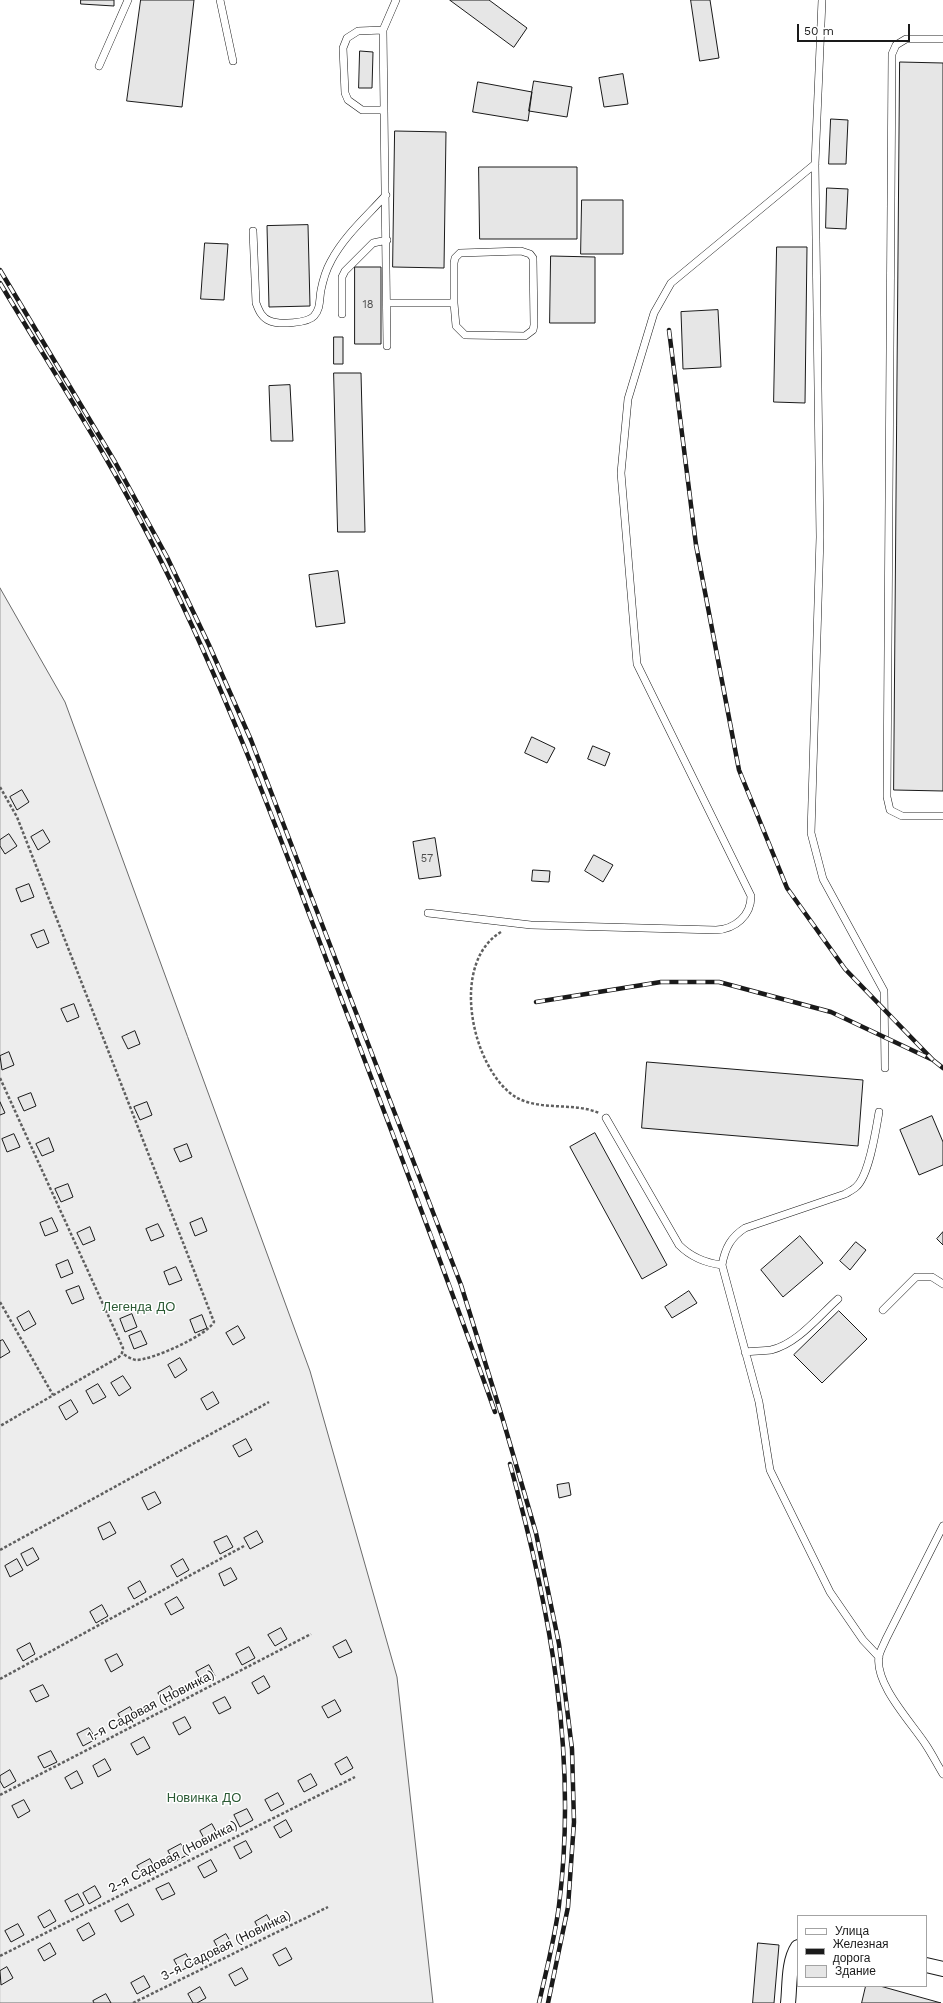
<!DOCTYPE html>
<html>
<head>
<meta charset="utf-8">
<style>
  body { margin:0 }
  #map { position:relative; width:943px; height:2003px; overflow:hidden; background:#fff; font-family:"Work Sans",sans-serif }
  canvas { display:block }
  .legend { position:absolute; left:797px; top:1915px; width:130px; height:72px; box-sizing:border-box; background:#fff; border:1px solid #a3a3a3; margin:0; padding:5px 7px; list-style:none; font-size:12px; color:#1a1a1a }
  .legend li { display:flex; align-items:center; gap:8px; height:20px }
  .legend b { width:20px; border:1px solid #a3a3a3 }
  .scale { position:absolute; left:797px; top:24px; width:113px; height:18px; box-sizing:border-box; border:2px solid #1a1a1a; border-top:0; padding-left:5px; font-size:12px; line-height:14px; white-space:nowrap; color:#1a1a1a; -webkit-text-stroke:3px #fff; paint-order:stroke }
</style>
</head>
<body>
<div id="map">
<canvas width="943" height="2003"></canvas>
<ul class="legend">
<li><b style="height:5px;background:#fff"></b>Улица</li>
<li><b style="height:5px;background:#1a1a1a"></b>Железная дорога</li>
<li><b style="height:11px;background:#e6e6e6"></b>Здание</li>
</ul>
<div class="scale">50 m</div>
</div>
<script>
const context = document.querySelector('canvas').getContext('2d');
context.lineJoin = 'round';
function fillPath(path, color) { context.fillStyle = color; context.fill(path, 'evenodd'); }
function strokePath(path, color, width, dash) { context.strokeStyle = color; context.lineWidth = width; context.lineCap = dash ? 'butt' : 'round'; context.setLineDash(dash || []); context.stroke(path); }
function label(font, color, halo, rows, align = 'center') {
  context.font = font + ' "Work Sans",sans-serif'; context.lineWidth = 3; context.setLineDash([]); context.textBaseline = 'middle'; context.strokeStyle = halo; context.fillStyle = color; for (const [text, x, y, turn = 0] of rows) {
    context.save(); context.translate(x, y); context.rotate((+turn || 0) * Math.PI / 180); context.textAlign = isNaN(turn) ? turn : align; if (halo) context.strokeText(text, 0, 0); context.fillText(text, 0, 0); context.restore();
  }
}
const built = new Path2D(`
  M0,588L65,702L310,1371L397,1677L433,2003H0Z`);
fillPath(built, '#ededed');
strokePath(built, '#6a6a6a', 1);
const building = new Path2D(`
  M81,0H114V6L81,4Z
  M141,0H194L182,107L127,101Z
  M450,0H489L527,28L514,47Z
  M691,0H710L719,58L700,61Z
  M360,51L373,52L372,88H359Z
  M900,62L943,63V791L894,790Z
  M623,74L628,104L604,107L599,78Z
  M534,81L572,87L567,117L529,111Z
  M478,82L532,92L528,121L473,112Z
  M831,119L848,120L846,164H829Z
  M395,131L446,132L444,268L393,267Z
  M479,167H577V239H480Z
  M827,188L848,189L846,229L826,228Z
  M582,200H623V254H581Z
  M308,225L310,306L269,307L267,226Z
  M205,243L228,244L224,300L201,299Z
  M777,247H807L805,403L774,402Z
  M551,256L595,257V323H550Z
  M355,267H381V344H355Z
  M718,310L721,367L683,369L681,312Z
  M334,337H343V364H334Z
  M334,373H361L365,532H338Z
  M290,385L293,441H271L269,386Z
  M338,571L345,623L316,627L309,575Z
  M532,737L555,748L547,763L525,753Z
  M593,746L610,753L605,766L588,759Z
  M22,790L29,802L17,810L10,797Z
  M43,830L50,842L38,850L31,837Z
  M9,834L17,846L5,854L0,846V840Z
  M435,838L441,876L419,879L413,842Z
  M594,855L613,865L603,882L585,871Z
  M533,870L550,871L549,882L532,881Z
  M29,884L34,897L21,902L16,889Z
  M44,930L49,943L37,948L31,935Z
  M74,1004L79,1017L67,1022L61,1009Z
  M135,1031L140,1044L128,1049L122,1037Z
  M9,1052L14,1065L2,1070L0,1056Z
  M647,1062L863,1080L858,1146L642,1128Z
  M31,1093L36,1106L24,1111L18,1098Z
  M0,1102L5,1113L0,1115Z
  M147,1102L152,1115L140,1120L134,1107Z
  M932,1116L943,1142V1165L919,1175L900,1130Z
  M595,1133L667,1265L642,1279L570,1147Z
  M14,1134L20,1147L7,1152L2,1139Z
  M49,1138L54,1151L42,1156L36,1144Z
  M187,1144L192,1157L180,1162L174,1149Z
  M68,1184L73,1197L61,1202L55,1189Z
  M52,1218L58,1231L45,1236L40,1223Z
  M202,1218L207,1231L195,1236L190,1223Z
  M158,1224L164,1236L151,1241L146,1229Z
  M90,1227L95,1240L83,1245L77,1233Z
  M943,1232V1245L937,1239Z
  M800,1236L823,1263L783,1297L761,1270Z
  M856,1242L866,1250L850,1270L840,1261Z
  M68,1260L73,1273L61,1278L56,1265Z
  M176,1267L182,1280L169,1285L164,1272Z
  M79,1286L84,1299L72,1304L66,1291Z
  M689,1291L697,1303L672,1318L665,1307Z
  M29,1311L36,1324L24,1331L17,1318Z
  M839,1311L867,1339L822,1383L794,1355Z
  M132,1314L137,1327L125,1332L120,1319Z
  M202,1315L207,1328L195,1333L190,1320Z
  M238,1326L245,1338L233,1345L226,1333Z
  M141,1331L147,1344L134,1349L129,1336Z
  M3,1340L10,1352L0,1358V1341Z
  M180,1358L187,1370L175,1378L168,1365Z
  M123,1376L131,1388L119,1396L111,1383Z
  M98,1384L106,1397L93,1404L86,1391Z
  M213,1392L219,1403L207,1410L201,1399Z
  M71,1400L78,1412L66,1420L59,1407Z
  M246,1439L252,1450L239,1457L233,1446Z
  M569,1483L571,1495L559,1498L557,1485Z
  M155,1492L161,1503L148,1510L142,1498Z
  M110,1522L116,1533L103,1540L98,1528Z
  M257,1531L263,1542L250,1549L244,1538Z
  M227,1536L233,1547L220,1554L214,1542Z
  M33,1548L39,1559L27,1566L21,1554Z
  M17,1559L23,1570L10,1577L5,1566Z
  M183,1559L189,1570L177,1577L171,1566Z
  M231,1568L237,1579L224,1586L219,1574Z
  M140,1581L146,1592L134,1599L128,1588Z
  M177,1597L184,1608L171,1615L165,1604Z
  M102,1605L108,1616L96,1623L90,1612Z
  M281,1628L287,1639L275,1646L268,1635Z
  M346,1640L352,1652L339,1658L333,1647Z
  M30,1643L35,1654L23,1661L17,1650Z
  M249,1647L255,1658L242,1665L236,1654Z
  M117,1654L123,1665L111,1672L105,1660Z
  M209,1665L215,1676L202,1683L196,1672Z
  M264,1676L270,1687L258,1694L252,1683Z
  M43,1685L49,1696L36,1702L30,1691Z
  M170,1686L176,1697L164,1704L158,1693Z
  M225,1697L231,1708L219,1714L213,1703Z
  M335,1700L341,1711L328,1718L322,1707Z
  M130,1707L136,1718L124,1725L118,1714Z
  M185,1717L191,1728L179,1735L173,1723Z
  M89,1728L96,1739L83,1746L77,1734Z
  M144,1737L150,1748L137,1755L131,1744Z
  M51,1751L57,1762L44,1768L38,1757Z
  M347,1757L353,1768L341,1775L335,1764Z
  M105,1759L111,1770L98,1777L93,1766Z
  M10,1770L16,1781L4,1788L0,1781V1776Z
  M77,1771L83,1783L71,1789L65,1778Z
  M311,1774L317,1785L304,1792L298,1781Z
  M278,1793L284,1804L271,1811L265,1800Z
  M24,1800L30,1811L18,1818L12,1806Z
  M247,1809L253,1820L240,1827L234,1815Z
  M286,1820L292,1831L280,1838L274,1827Z
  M212,1824L218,1835L206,1842L200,1831Z
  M246,1841L252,1852L240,1859L234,1847Z
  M181,1844L187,1855L174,1862L168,1851Z
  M150,1859L156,1870L143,1877L137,1866Z
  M211,1860L217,1871L204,1878L198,1867Z
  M169,1883L175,1894L162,1900L156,1889Z
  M95,1886L101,1897L89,1904L83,1893Z
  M78,1894L84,1905L71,1912L65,1901Z
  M128,1904L134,1915L121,1922L115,1911Z
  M50,1910L56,1921L44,1928L38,1917Z
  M267,1915L273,1926L261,1933L255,1922Z
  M89,1923L95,1934L83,1941L77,1930Z
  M18,1924L24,1935L11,1942L5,1931Z
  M226,1934L233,1946L220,1952L214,1941Z
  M50,1943L56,1954L44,1961L38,1950Z
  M758,1943L779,1945L774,2003H753Z
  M286,1948L292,1959L279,1966L273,1955Z
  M186,1954L192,1965L180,1971L174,1960Z
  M7,1967L13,1978L1,1985L0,1971Z
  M242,1968L248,1979L235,1986L229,1975Z
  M144,1976L150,1987L137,1994L131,1983Z
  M866,1986H880L941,2003H862Z
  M200,1987L206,1998L197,2003H193L188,1994Z
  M106,1994L111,2003H94L93,2001Z`);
fillPath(building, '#e6e6e6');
strokePath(building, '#1a1a1a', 1);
const service = new Path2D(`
  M220,0L233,61
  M822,0L815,164L820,537L811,833L823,879L884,991L885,1068
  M383,30L358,31L347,38L343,48L345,93L348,100L362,110H384
  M943,39H906L896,45L892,54L887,797L890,810L902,816H943
  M99,66L128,0
  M253,231L256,303C259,311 262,318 270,321C279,325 308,323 314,316C321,308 319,300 321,290C323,280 326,270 331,261C344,236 367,216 386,195
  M387,303H454V263L455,258L460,253L521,251L530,254L533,258L534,325L533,330L525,336L465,335L456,326L454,303
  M342,314V277L345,271L373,243L387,240
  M387,346L383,30L396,0
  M428,913L531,925L716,930C735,929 751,916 751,896L637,664L621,473L628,399L654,313L671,283L815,164
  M606,1118L679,1245C691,1257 705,1263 722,1265
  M883,1310L916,1277H932L943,1284
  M745,1352C754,1351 763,1351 771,1350C797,1344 818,1317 838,1299
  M943,1526L886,1639C884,1644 880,1651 879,1656C874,1684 912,1723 926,1745C932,1754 937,1764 943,1774
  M879,1657L863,1640L830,1592L770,1470L759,1402L722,1265C725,1248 731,1237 745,1228L845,1194C848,1192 853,1190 856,1187C869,1176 876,1130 879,1112`);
const minor = new Path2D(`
  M926,1965L943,1969
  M788,2003C790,1986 788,1962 798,1947`);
strokePath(service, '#1a1a1a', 8);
strokePath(minor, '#1a1a1a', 16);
strokePath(new Path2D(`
  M0,787L17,817L214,1322C206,1336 152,1360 136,1360C131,1359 126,1356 122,1353
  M501,932C451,962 470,1060 510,1093C534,1113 572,1101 599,1113
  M0,1078L123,1348L122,1353L119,1357L0,1426
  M0,1302L53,1395
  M0,1550L269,1402
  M0,1679L244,1546
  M0,1795L311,1634
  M0,1956L355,1777
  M133,2003L328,1907`), '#5f5f5f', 2.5, [3, 2]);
strokePath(service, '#fff', 7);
strokePath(minor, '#fff', 14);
const rail = new Path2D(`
  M0,270L115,462L167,557L209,645L251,740L461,1285L503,1420L536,1533L559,1644L572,1749L574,1822L568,1907L548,2003
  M0,283C55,375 115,466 162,563C227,693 277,829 328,964C385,1113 442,1262 495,1412
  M669,330L696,545L739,770L787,888L845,969L933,1060
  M536,1002L661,982H719L831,1012L933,1060L943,1068
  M510,1464C550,1608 578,1756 559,1905C555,1938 546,1971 539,2003`);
strokePath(rail, '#1a1a1a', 4.5);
strokePath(rail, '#fff', 3, [9]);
label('11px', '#4d4d4d', null, [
  ["18",368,305],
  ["57",427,859]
]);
label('13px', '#2b5a34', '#fff', [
  ["Легенда ДО",139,1307],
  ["Новинка ДО",204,1798]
]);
label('13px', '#1a1a1a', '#fff', [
  ["1-я Садовая (Новинка)",151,1706,-27],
  ["2-я Садовая (Новинка)",173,1857,-27],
  ["3-я Садовая (Новинка)",226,1946,-26]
]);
</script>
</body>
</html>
